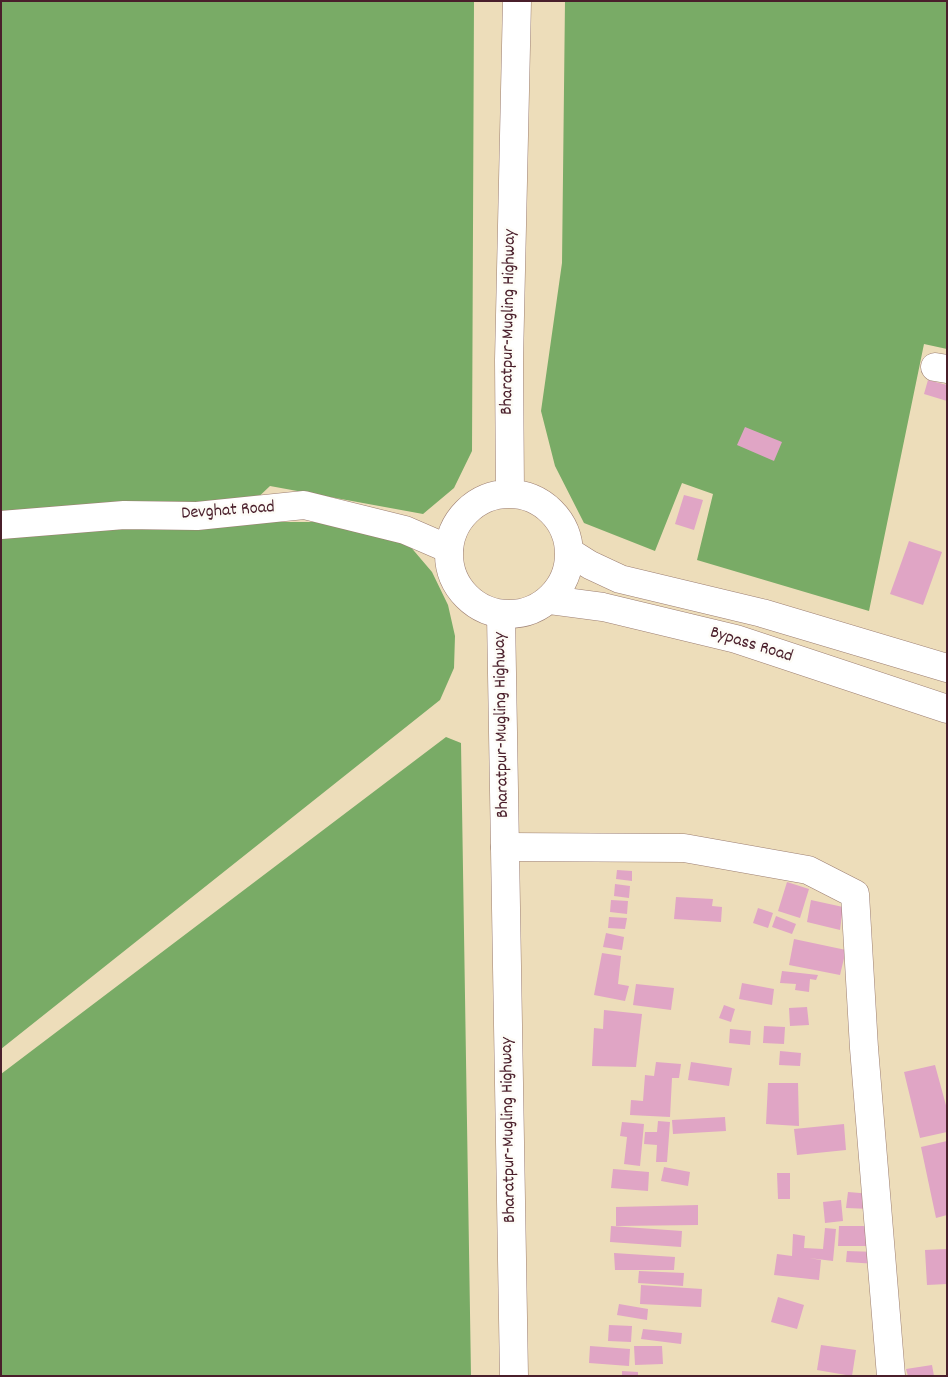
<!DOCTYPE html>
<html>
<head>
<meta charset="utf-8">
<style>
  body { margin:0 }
  #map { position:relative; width:948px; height:1377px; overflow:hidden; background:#edddba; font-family:Dekko,sans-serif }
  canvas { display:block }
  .frame { position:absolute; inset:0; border:2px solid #4a1f2b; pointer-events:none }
</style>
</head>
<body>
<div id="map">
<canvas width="948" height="1377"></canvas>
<div class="frame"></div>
</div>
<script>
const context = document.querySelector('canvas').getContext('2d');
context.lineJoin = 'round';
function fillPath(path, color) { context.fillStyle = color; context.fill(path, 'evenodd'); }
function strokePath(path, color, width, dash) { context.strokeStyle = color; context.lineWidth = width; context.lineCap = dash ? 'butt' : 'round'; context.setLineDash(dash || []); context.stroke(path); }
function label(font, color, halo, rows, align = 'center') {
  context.font = font + ' Dekko,sans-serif'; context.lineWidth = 5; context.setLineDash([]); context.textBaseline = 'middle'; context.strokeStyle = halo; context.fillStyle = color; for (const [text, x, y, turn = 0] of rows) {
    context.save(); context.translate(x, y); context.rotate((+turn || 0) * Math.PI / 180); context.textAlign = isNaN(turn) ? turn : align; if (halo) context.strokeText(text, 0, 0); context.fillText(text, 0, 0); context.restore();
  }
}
fillPath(new Path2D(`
  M1,1H474L472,451L454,488L423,514L270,486L232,522H322L409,545L432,572L448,605L455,636L454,668L440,700L1,1049Z
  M565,1H947V349L924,344L869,611L697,560L713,494L682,483L655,551L584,523L555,466L541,411L562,263Z
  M446,737L461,743L471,1376H1V1074Z`), '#79ab66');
fillPath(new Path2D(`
  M928,380L947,385V401L924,394Z
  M745,427L782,442L774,461L737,445Z
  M684,495L703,500L694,530L675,524Z
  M909,541L942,552L923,605L890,594Z
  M617,870L632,871V881L616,879Z
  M787,882L809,889L800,918L778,911Z
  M615,884L630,886L629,898L614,896Z
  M676,897L713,899L712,906L722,907L721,922L674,919Z
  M611,900L628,901L627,914L610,912Z
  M811,900L843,907L840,930L807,922Z
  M758,908L773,913L768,928L753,923Z
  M776,916L796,924L792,934L772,927Z
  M609,917L627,918L625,929L608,928Z
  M606,933L624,937L622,950L603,947Z
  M794,939L846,950L840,975L789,965Z
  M602,953L621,956L618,984L629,986L625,1001L594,995Z
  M782,971L818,975L816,980L810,979L809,992L795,990L796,984L780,983Z
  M742,983L774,989L772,1005L739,999Z
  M636,984L674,988L671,1010L633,1005Z
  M724,1005L735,1009L731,1022L719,1018Z
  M807,1007L809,1025L790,1026L789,1008Z
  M604,1010L642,1014L636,1067L592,1066L594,1028L603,1029Z
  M764,1026L785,1027L784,1044L763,1043Z
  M730,1029L751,1031L750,1045L729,1043Z
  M780,1051L801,1053L800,1066L779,1065Z
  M656,1062L681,1064L679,1078H672L670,1117L630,1115L631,1100L643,1101L645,1075L654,1076Z
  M691,1062L732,1068L729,1086L688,1080Z
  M935,1065L947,1109V1132L920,1138L904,1072Z
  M768,1083H798L799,1126L766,1124Z
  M725,1117L726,1131L673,1134L672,1120Z
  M658,1121L670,1122L667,1162H656L657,1145L644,1144L645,1132H657Z
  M622,1122L644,1124L640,1166L624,1164L627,1137L620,1136Z
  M844,1124L846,1150L797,1155L794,1129Z
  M947,1141V1215L936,1218L921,1147Z
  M664,1167L690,1172L688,1186L661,1181Z
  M613,1169L649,1172L648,1191L611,1188Z
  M777,1173H790V1199H778Z
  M848,1192L872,1194L871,1209L846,1208Z
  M841,1200L843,1221L825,1223L823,1202Z
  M698,1205V1225L616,1226V1207Z
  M611,1226L682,1231L681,1247L610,1242Z
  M839,1226H867V1246H838Z
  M825,1228L836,1229L833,1261L809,1258L821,1260L819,1280L774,1275L777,1254L792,1256L793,1234L805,1236L804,1248L823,1249Z
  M947,1249V1284L927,1285L925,1250Z
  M847,1251L877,1252V1264L846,1262Z
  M614,1253L675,1257L674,1270H615Z
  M639,1271L684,1273L683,1286L638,1283Z
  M641,1285L702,1289L701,1307L640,1304Z
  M778,1297L804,1305L797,1329L771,1322Z
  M619,1304L648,1309L647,1320L617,1315Z
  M609,1325L632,1326L631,1342L608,1341Z
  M643,1329L682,1333L681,1344L641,1339Z
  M821,1345L856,1350L852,1376L817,1370Z
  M590,1346L630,1349L629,1366L589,1363Z
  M634,1346H662L663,1364L635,1365Z
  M932,1365L934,1376H908L906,1369Z
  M622,1371L638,1372V1376H622Z`), '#e0a5c5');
const street = new Path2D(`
  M935,367L947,369
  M505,847L684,848L808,870L855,894L864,1048L891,1376`);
const secondary = new Path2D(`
  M1,525L124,515L197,516L304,505L405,530L449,549
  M501,615L514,1376`);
const highway = new Path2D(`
  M510,493L509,360L517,1
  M449 554a60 60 0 1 1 120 0a60 60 0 1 1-120 0Z
  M571,553L590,565L620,579L762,613L947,668
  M550,600L603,607L736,639L947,709`);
strokePath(street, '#9c7e72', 29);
strokePath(secondary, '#9c7e72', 29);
strokePath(highway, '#9c7e72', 29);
strokePath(street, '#fff', 28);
strokePath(secondary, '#fff', 28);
strokePath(highway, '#fff', 28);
label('18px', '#4a1f2b', '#fdfcf7', [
  ["Bharatpur-Mugling Highway",510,322,-89],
  ["Devghat Road",228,512,-4],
  ["Bypass Road",751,646,17],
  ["Bharatpur-Mugling Highway",503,725,-91],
  ["Bharatpur-Mugling Highway",510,1130,-91]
]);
</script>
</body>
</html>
